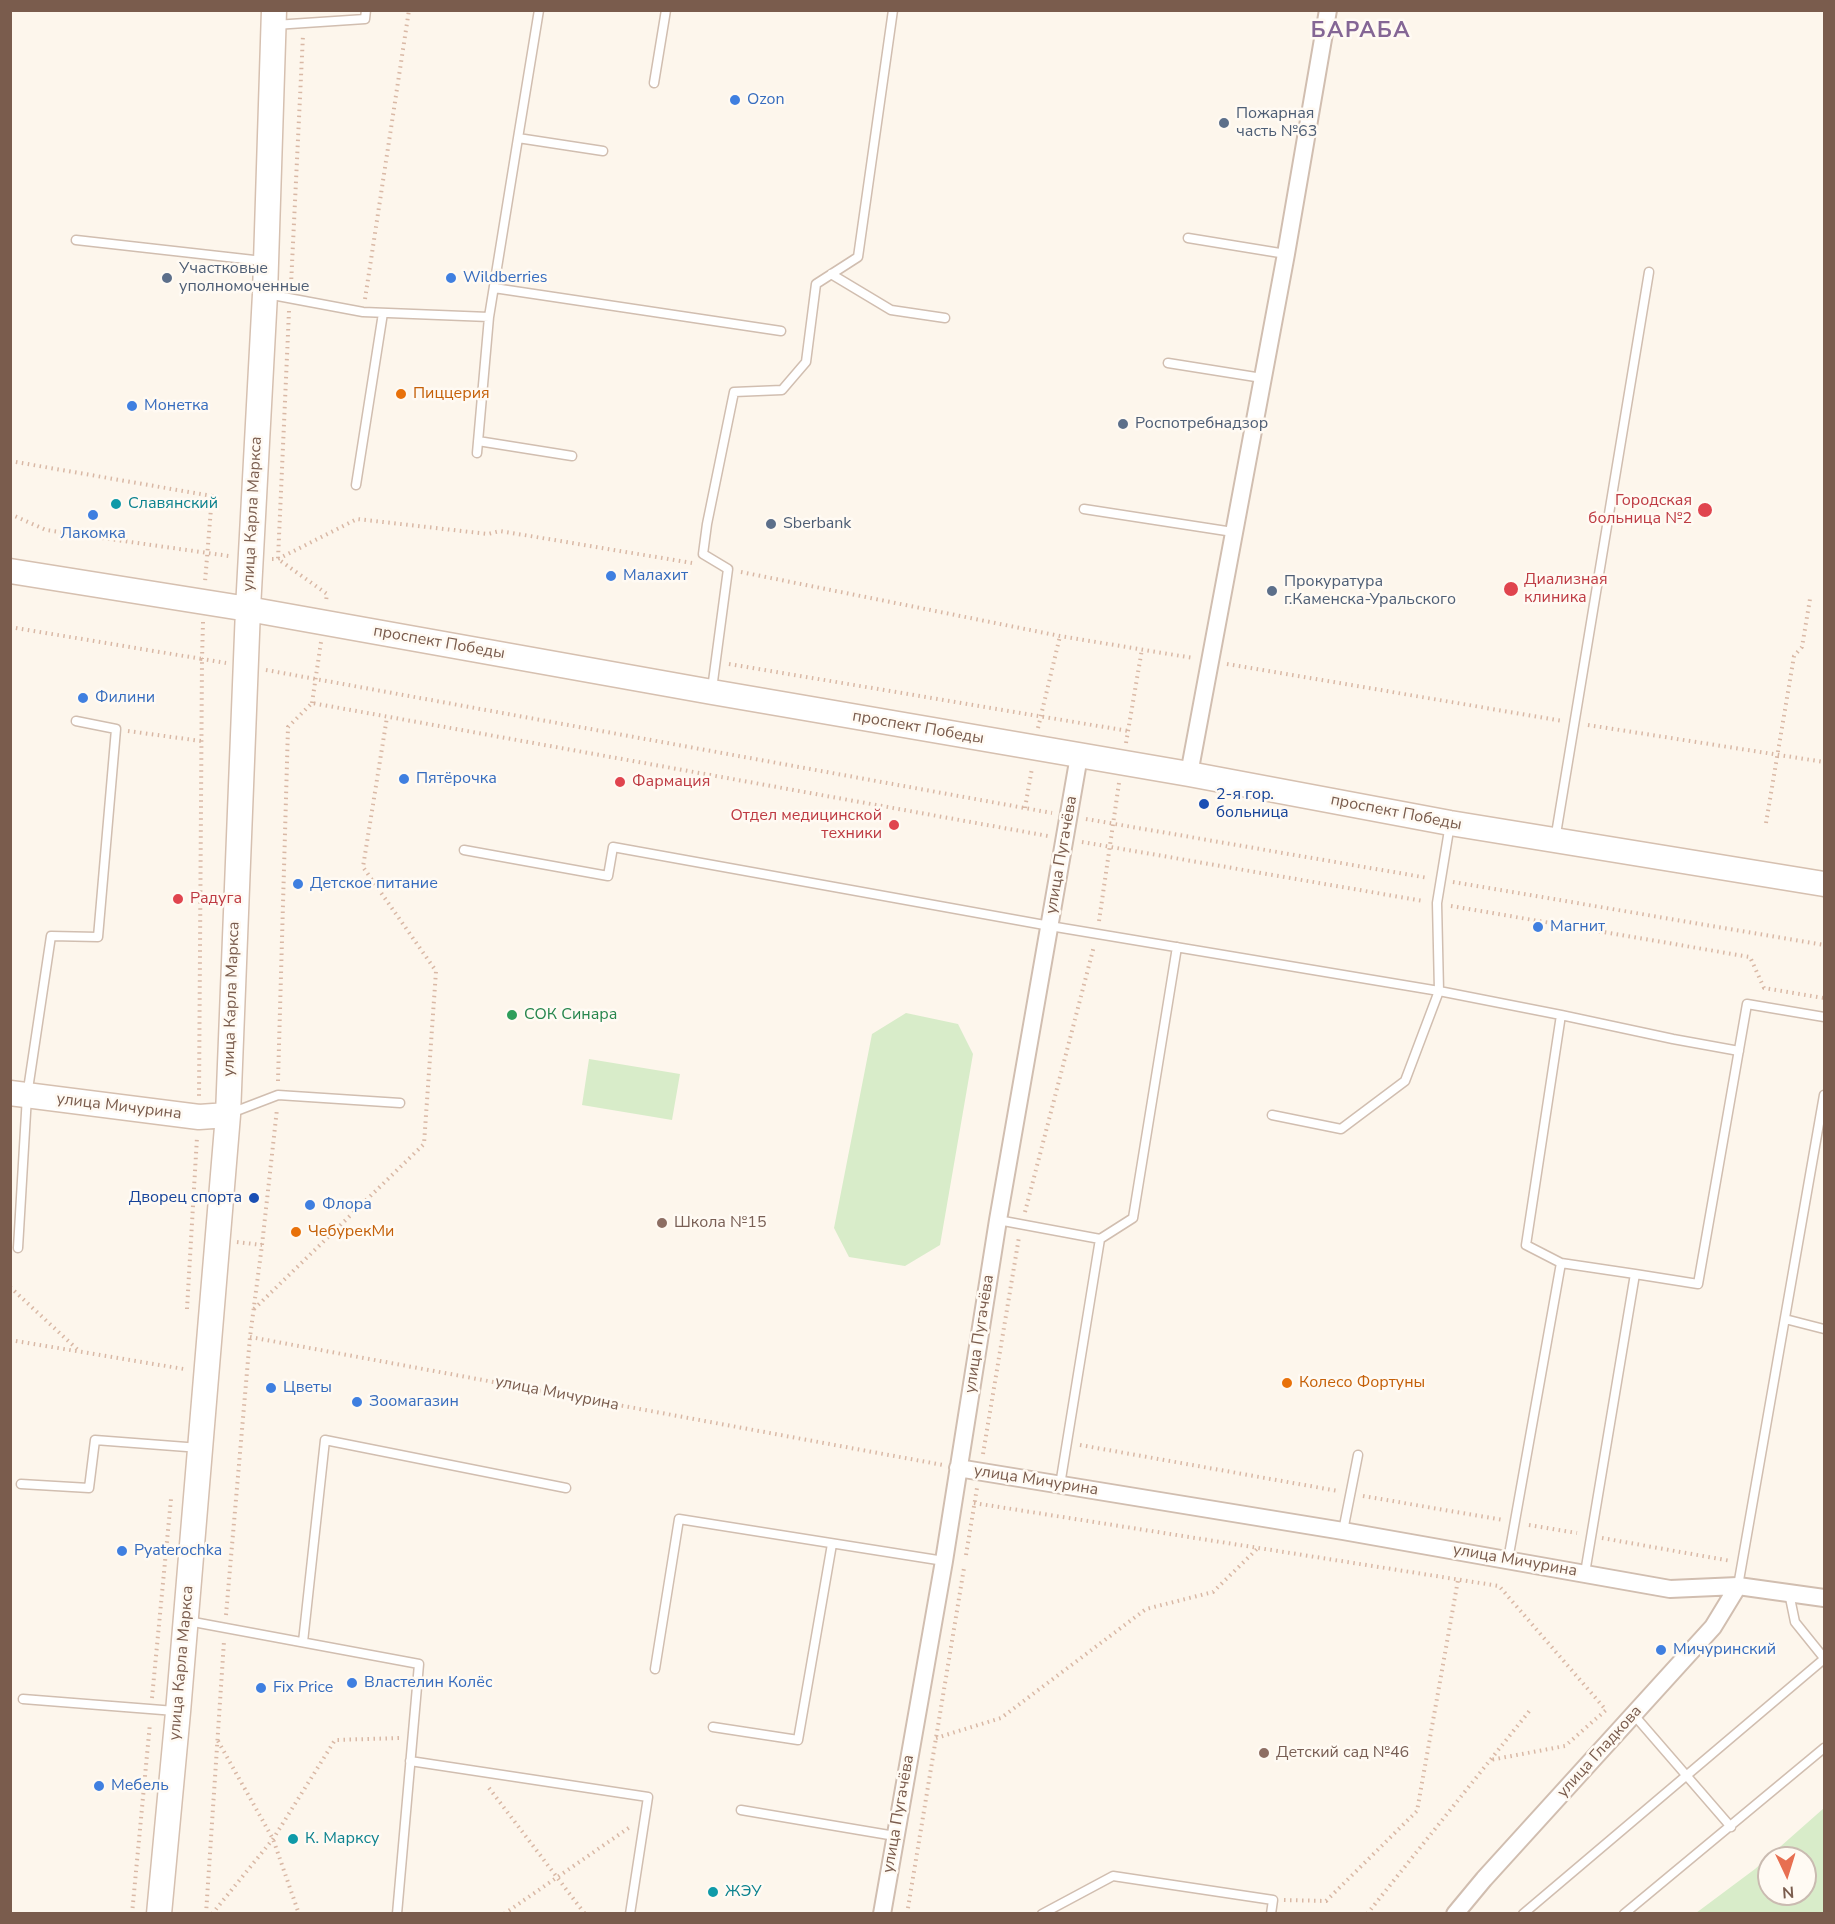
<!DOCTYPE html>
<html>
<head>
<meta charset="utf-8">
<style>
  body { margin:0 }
  #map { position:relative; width:1835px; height:1924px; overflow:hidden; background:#fdf6ec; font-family:"Nunito Sans",sans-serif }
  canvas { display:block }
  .frame { position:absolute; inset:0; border:12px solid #7a5c4d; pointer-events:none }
  .north { position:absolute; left:1757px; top:1846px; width:60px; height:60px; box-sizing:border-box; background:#fffaf3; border:2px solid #cabbb1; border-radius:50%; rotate:176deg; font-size:16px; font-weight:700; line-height:24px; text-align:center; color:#7a5c4d }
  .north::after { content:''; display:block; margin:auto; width:21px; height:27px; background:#e76f51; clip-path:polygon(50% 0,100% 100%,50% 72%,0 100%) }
</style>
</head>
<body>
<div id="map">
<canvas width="1835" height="1924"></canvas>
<div class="frame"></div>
<div class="north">N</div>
</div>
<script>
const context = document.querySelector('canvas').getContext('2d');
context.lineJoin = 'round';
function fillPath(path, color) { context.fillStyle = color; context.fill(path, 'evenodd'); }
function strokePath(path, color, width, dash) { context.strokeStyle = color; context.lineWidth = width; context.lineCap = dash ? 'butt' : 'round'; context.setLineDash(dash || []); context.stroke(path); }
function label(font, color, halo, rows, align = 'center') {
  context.font = font + ' "Nunito Sans",sans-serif'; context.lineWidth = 5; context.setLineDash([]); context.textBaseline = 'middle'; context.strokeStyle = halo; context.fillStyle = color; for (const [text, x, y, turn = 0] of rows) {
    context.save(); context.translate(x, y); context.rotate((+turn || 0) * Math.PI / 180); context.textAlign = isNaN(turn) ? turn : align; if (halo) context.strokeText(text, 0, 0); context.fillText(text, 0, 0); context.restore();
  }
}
fillPath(new Path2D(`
  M906,1013L958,1024L973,1054L940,1245L905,1266L849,1257L834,1228L872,1034Z
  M589,1059L680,1074L672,1120L582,1105Z
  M1824,1808V1913H1696L1755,1869ZM1769,1858H1805V1894H1769Z`), '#d8ecc9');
const lane = new Path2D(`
  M275,25L365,19L366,10
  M654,83L666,10
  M518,138L539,10
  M1188,238L1286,254
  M76,240L263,261
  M831,274L891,310L945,318
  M494,288L781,331
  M267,294L363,312L489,317L518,138L603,151
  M1168,363L1262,378
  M478,441L572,456
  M477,453L489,317
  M356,485L383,313
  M1084,509L1233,532
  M712,689L728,569L703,554L707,524L734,392L782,390L806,362L816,284L858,257L893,10
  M1555,840L1649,272
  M464,850L608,876L613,847L1050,926L1439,991L1437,903L1450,824
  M1561,1015L1673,1039L1739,1051
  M231,1113L278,1095L400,1103
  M1272,1115L1341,1129L1405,1081L1439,991L1561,1015L1526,1245L1561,1263L1635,1274
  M998,1220L1100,1239L1060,1485
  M1100,1239L1133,1218L1177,947
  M18,1248L27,1096L51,936L98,937L116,729L76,721
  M1785,1319L1824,1329
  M21,1484L89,1488L95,1440L200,1448
  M1343,1531L1358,1455
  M1508,1560L1561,1263
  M1585,1573L1635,1274L1698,1284L1747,1004L1824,1017
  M1738,1586L1824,1095
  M1789,1593L1795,1622L1824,1658
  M188,1621L419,1664L397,1914
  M303,1642L325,1440L566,1488
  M655,1669L679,1519L944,1561
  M23,1699L175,1711
  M1634,1715L1731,1827
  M713,1727L798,1740L832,1544
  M410,1761L648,1797L630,1914
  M741,1810L895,1836
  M1042,1914L1113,1876L1273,1900L1271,1914
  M1523,1914L1824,1659
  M1624,1914L1824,1748`);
const street = new Path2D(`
  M1189,774L1286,254L1328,10
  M958,1468L1343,1531L1670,1589L1738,1586L1824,1598
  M882,1914L944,1561L998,1220L1079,756
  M1455,1914L1484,1879L1713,1627L1738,1586`);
const secondary = new Path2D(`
  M10,571L248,609L712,692L1189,774L1450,823L1824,884
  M10,1093L199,1117L228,1115
  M159,1914L178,1712L228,1115L248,609L265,294L274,10`);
strokePath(lane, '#d1beb0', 11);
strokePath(street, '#d1beb0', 20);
strokePath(secondary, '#d6c0b0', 27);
strokePath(new Path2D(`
  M291,285L303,35
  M365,299L409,10
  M289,311L278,559L327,594L326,601
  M10,461L212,496L205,582
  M10,514L46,530L229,556
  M272,559H278L357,519L488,534L500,531L692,563
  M741,572L1060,636L1193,658
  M203,622L202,659L226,663
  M10,627L202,659L199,1097
  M729,664L1128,731
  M1227,664L1563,721
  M266,670L1052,813
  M312,703L321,642
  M1588,725L1824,762
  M1038,728L1060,636
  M128,731L201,741
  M1126,743L1142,649
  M1025,808L1032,768
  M1086,819L1428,878
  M1766,823L1794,656L1802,647L1810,599
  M1082,842L1423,901
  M1453,882L1824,945
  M1451,906L1750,957L1764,988L1824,998
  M1099,921L1119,783
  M278,1081L288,727L312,703L1048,836
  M1025,1212L1094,946
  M237,1242L262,1245
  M10,1287L78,1350
  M187,1309L197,1137
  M254,1309L424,1144L436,971L363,867L387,717
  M250,1337L943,1465
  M10,1340L184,1369
  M1080,1445L1338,1491
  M983,1454L1019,1237
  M1363,1496L1503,1520
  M974,1503L1499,1586L1606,1710L1565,1746L1490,1760
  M1529,1525L1577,1533
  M1602,1538L1731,1561
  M966,1555L977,1488
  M226,1615L250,1337L262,1245L277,1109
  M152,1698L171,1499
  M936,1738L1001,1718L1146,1609L1213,1592L1257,1549
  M218,1741L273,1839L299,1914
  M489,1788L585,1914
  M1284,1900L1326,1901L1417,1811L1458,1580
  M132,1914L150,1723
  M206,1914L224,1641
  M212,1914L273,1839L335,1740L400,1738
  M504,1914L630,1827
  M907,1914L964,1568
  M1367,1914L1531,1709`), '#d9b8a5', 4, [1.5, 4.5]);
strokePath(lane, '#fff', 8);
strokePath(street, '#fff', 16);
strokePath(secondary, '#fff', 24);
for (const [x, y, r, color] of [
  [735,100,6,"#3f7fe0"],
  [1224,123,6,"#5c6f8a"],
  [167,278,6,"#5c6f8a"],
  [451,278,6,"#3f7fe0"],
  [401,394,6,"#e8710a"],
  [132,406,6,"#3f7fe0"],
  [1123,424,6,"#5c6f8a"],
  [116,504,6,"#0f9aa8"],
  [1705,510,8,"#e0444e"],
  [93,515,6,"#3f7fe0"],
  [771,524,6,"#5c6f8a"],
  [611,576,6,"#3f7fe0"],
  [1511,589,8,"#e0444e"],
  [1272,591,6,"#5c6f8a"],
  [83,698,6,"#3f7fe0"],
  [404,779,6,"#3f7fe0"],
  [620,782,6,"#e0444e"],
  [1204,804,6,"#1a4fb4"],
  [894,825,6,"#e0444e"],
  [298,884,6,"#3f7fe0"],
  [178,899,6,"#e0444e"],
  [1538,927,6,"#3f7fe0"],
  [512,1015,6,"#2e9e5b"],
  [254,1198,6,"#1a4fb4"],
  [310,1205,6,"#3f7fe0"],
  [662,1223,6,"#8d6e63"],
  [296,1232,6,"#e8710a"],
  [1287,1383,6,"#e8710a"],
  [271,1388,6,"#3f7fe0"],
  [357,1402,6,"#3f7fe0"],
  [122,1551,6,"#3f7fe0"],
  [1661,1650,6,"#3f7fe0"],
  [352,1683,6,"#3f7fe0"],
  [261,1688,6,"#3f7fe0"],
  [1264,1753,6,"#8d6e63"],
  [99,1786,6,"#3f7fe0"],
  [293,1839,6,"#0f9aa8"],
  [713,1892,6,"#0f9aa8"]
]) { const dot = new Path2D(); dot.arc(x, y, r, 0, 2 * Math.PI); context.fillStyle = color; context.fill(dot); strokePath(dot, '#fffaf3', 2); }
label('16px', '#366cbe', '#fffaf3', [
  ["Ozon",747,100],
  ["Wildberries",463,278],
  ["Монетка",144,406],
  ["Лакомка",93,534,"center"],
  ["Малахит",623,576],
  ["Филини",95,698],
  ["Пятёрочка",416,779],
  ["Детское питание",310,884],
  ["Магнит",1550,927],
  ["Флора",322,1205],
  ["Цветы",283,1388],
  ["Зоомагазин",369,1402],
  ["Pyaterochka",134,1551],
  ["Мичуринский",1673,1650],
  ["Властелин Колёс",364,1683],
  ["Fix Price",273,1688],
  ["Мебель",111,1786]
], 'left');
label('16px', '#4e5e75', '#fffaf3', [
  ["Пожарная",1236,114],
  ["часть №63",1236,132],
  ["Участковые",179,269],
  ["уполномоченные",179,287],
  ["Роспотребнадзор",1135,424],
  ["Sberbank",783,524],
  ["Прокуратура",1284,582],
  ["г.Каменска-Уральского",1284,600]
], 'left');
label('16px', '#c56008', '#fffaf3', [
  ["Пиццерия",413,394],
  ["ЧебурекМи",308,1232],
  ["Колесо Фортуны",1299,1383]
], 'left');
label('16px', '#be3a42', '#fffaf3', [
  ["Городская",1692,501,"right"],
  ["больница №2",1692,519,"right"],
  ["Диализная",1524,580],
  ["клиника",1524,598],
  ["Фармация",632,782],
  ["Отдел медицинской",882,816,"right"],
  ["техники",882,834,"right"],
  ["Радуга",190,899]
], 'left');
label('16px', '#0d838f', '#fffaf3', [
  ["Славянский",128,504],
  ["К. Марксу",305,1839],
  ["ЖЭУ",725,1892]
], 'left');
label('16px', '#7a5c4d', '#fffaf3', [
  ["улица Карла Маркса",253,514,-87],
  ["проспект Победы",439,643,10],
  ["проспект Победы",918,728,10],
  ["проспект Победы",1396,813,11],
  ["улица Пугачёва",1062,855,-80],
  ["улица Карла Маркса",232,999,-88],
  ["улица Мичурина",119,1107,7],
  ["улица Пугачёва",980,1334,-81],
  ["улица Мичурина",557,1394,11],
  ["улица Мичурина",1036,1481,9],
  ["улица Мичурина",1515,1561,10],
  ["улица Карла Маркса",182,1663,-85],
  ["улица Гладкова",1600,1752,-48],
  ["улица Пугачёва",899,1814,-80]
]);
label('16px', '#164399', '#fffaf3', [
  ["2-я гор.",1216,795],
  ["больница",1216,813],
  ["Дворец спорта",242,1198,"right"]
], 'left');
label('16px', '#27864d', '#fffaf3', [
  ["СОК Синара",524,1015]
], 'left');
label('16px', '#785e54', '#fffaf3', [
  ["Школа №15",674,1223],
  ["Детский сад №46",1276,1753]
], 'left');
context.letterSpacing = '1.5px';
label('bold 22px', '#846695', '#fffaf3', [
  ["БАРАБА",1361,32]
]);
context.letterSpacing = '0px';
</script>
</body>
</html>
